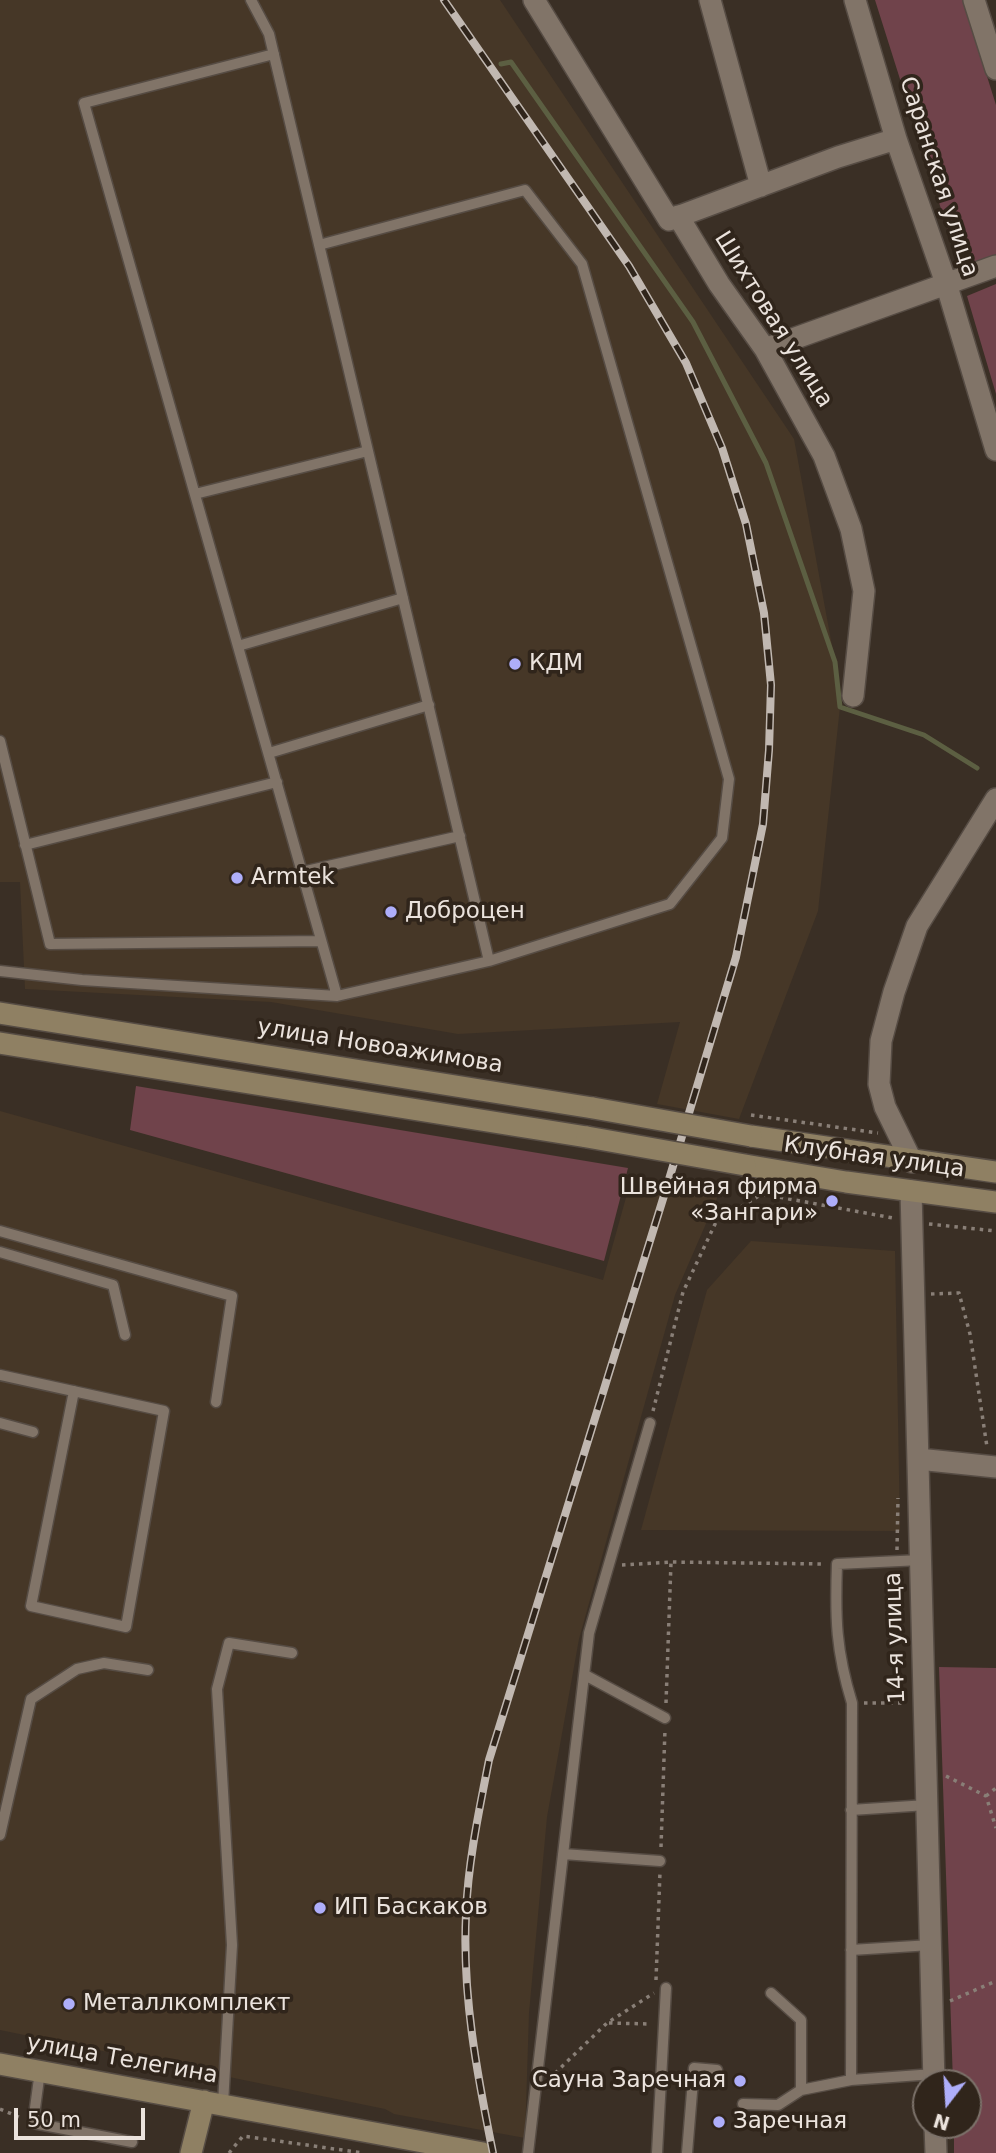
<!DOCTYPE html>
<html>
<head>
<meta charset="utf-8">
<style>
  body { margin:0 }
  #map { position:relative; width:996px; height:2153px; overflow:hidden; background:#3a2f25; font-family:"DejaVu Sans",sans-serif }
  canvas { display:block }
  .north { position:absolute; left:912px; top:2069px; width:70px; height:70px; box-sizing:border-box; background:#30251b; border:2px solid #7b7169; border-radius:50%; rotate:197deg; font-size:19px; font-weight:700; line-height:28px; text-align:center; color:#ebe3dd }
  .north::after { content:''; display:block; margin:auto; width:24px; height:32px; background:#aeaefa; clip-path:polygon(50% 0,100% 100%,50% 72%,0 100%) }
  .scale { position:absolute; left:14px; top:2108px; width:131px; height:32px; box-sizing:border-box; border:4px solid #ebe3dd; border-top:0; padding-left:9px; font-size:21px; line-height:24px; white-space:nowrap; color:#ebe3dd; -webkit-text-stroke:5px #30251b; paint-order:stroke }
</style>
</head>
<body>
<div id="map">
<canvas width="996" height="2153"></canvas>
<div class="north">N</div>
<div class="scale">50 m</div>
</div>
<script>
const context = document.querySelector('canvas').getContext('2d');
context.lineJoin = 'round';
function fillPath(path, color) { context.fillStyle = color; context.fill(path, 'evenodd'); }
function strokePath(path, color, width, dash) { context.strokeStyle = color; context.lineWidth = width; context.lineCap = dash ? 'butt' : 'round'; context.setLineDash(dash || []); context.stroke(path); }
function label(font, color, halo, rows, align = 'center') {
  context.font = font + ' "DejaVu Sans",sans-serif'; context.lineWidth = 7; context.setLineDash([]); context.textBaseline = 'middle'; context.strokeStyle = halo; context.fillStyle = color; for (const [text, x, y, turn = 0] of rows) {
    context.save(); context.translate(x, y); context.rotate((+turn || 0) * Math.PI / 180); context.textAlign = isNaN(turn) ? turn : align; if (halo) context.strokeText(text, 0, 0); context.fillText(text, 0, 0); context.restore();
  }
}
fillPath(new Path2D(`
  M0,0H500L794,439L835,662L840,707L818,911L739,1119L657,1104L680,1022L458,1034L271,1002L25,989L20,882H0Z
  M0,1111L603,1280L632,1176L721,1189L675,1295L579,1639L547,1817L529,2013L525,2138L394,2114L385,2109L0,2030Z
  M751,1241L895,1251L900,1531L641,1530L707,1290Z`), '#463727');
fillPath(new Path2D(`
  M875,0H963L996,105V255L960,269Z
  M996,284V394L967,296Z
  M136,1086L628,1168L604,1261L130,1130Z
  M939,1667L996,1668V2153H954V2125H968V2083H953Z`), '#70434b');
strokePath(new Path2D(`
  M501,64L511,62L693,322L766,463L835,662L840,707L924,735L977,768`), '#5c5f42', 5);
const lane = new Path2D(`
  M251,0L269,34L489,961
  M274,54L84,103L337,996
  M195,494L368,451
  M238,646L403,598
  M0,741L50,944L321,941
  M269,753L429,705
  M25,845L277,782
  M302,872L460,836
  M0,971L82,980L337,996L489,961L670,904L722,838L729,779L582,264L525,190L319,245
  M0,1231L232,1296L216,1402
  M0,1252L113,1285L125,1335
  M0,1375L164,1411L126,1627L31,1606L74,1391
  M0,1423L33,1432
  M585,1675L665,1718
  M851,1810L927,1805
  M0,1835L31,1699L77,1669L104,1663L148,1670
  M563,1854L660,1861
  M851,1950L931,1945
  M771,1993L801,2020V2090
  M40,2071L33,2123L132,2142
  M851,2080L852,1703C836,1651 835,1618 837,1564L921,1560
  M223,2104L232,1945L217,1689L229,1643L292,1653
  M743,2104L778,2105L801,2090L851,2080L934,2074
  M528,2153L589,1633L650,1423
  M657,2153L666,1988
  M687,2153L694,2068L717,2070`);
const street = new Path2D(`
  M534,0L669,220L838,157L896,139
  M710,0L761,186
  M855,0L896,139L946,283L996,450
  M974,0L996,69
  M678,216L719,284L765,349L824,456L851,529L864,591L853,696
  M765,349L996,266
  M912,1162L885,1107L879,1084L881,1041L894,992L917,926L996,799
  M911,1191L934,2083
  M918,1459L996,1467
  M935,2125L936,2153`);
const secondary = new Path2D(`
  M0,1013L593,1108
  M0,1043L587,1137
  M751,1136L996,1172
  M745,1165L846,1182L996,1202
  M0,2064L483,2153
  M191,2153L204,2101`);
strokePath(lane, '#564c44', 13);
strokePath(street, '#564c44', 24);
strokePath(secondary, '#564c44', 24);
strokePath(new Path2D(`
  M751,1115L878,1133
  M929,1224L996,1231
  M931,1294L959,1293L970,1334L987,1447
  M653,1411L683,1292L716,1222L762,1194L893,1218
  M897,1550L898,1498
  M622,1565L671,1562L824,1564
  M666,1703L671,1562
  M864,1703H906
  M946,1776L986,1796L996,1828
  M986,1796L996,1788
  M661,1847L665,1729
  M656,1980L660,1872
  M950,2001L996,1981
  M609,2023L650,2024
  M549,2079L607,2023L654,1993
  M0,2109L21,2118
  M229,2153L243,2136L363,2153`), '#897f77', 3.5, [3.5, 5]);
strokePath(lane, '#817468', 10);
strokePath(street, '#817468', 21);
strokePath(secondary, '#8f8063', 21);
const rail = new Path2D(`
  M444,0L629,266L686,363L722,448L746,524L764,613L771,685L769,750L763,824L736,957L667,1186L489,1760C479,1811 468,1862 466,1914C462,1994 477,2074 493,2153`);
strokePath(rail, '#c1b8b1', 8);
strokePath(rail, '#30251b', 5, [16]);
const secondaryBridge = new Path2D(`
  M593,1108L751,1136
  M587,1137L745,1165`);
strokePath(secondaryBridge, '#564c44', 24, []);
strokePath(secondaryBridge, '#8f8063', 21);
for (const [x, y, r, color] of [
  [515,664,7,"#aeaefa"],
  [237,878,7,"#aeaefa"],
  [391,912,7,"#aeaefa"],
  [832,1201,7,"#aeaefa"],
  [320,1908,7,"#aeaefa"],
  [69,2004,7,"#aeaefa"],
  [740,2081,7,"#aeaefa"],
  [719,2122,7,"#aeaefa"]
]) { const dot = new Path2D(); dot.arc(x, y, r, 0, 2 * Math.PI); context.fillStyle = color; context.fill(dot); strokePath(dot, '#30251b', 2.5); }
label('23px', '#ebe3dd', '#30251b', [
  ["Саранская улица",938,177,72],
  ["Шихтовая улица",773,320,58],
  ["улица Новоажимова",380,1047,9],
  ["Клубная улица",874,1158,8],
  ["14-я улица",896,1638,-92],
  ["улица Телегина",122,2060,10]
]);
label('23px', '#ebe3dd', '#30251b', [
  ["КДМ",529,664],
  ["Armtek",251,878],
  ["Доброцен",405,912],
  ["Швейная фирма",818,1188,"right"],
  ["«Зангари»",818,1214,"right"],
  ["ИП Баскаков",334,1908],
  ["Металлкомплект",83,2004],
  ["Сауна Заречная",726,2081,"right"],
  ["Заречная",733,2122]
], 'left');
</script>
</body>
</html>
